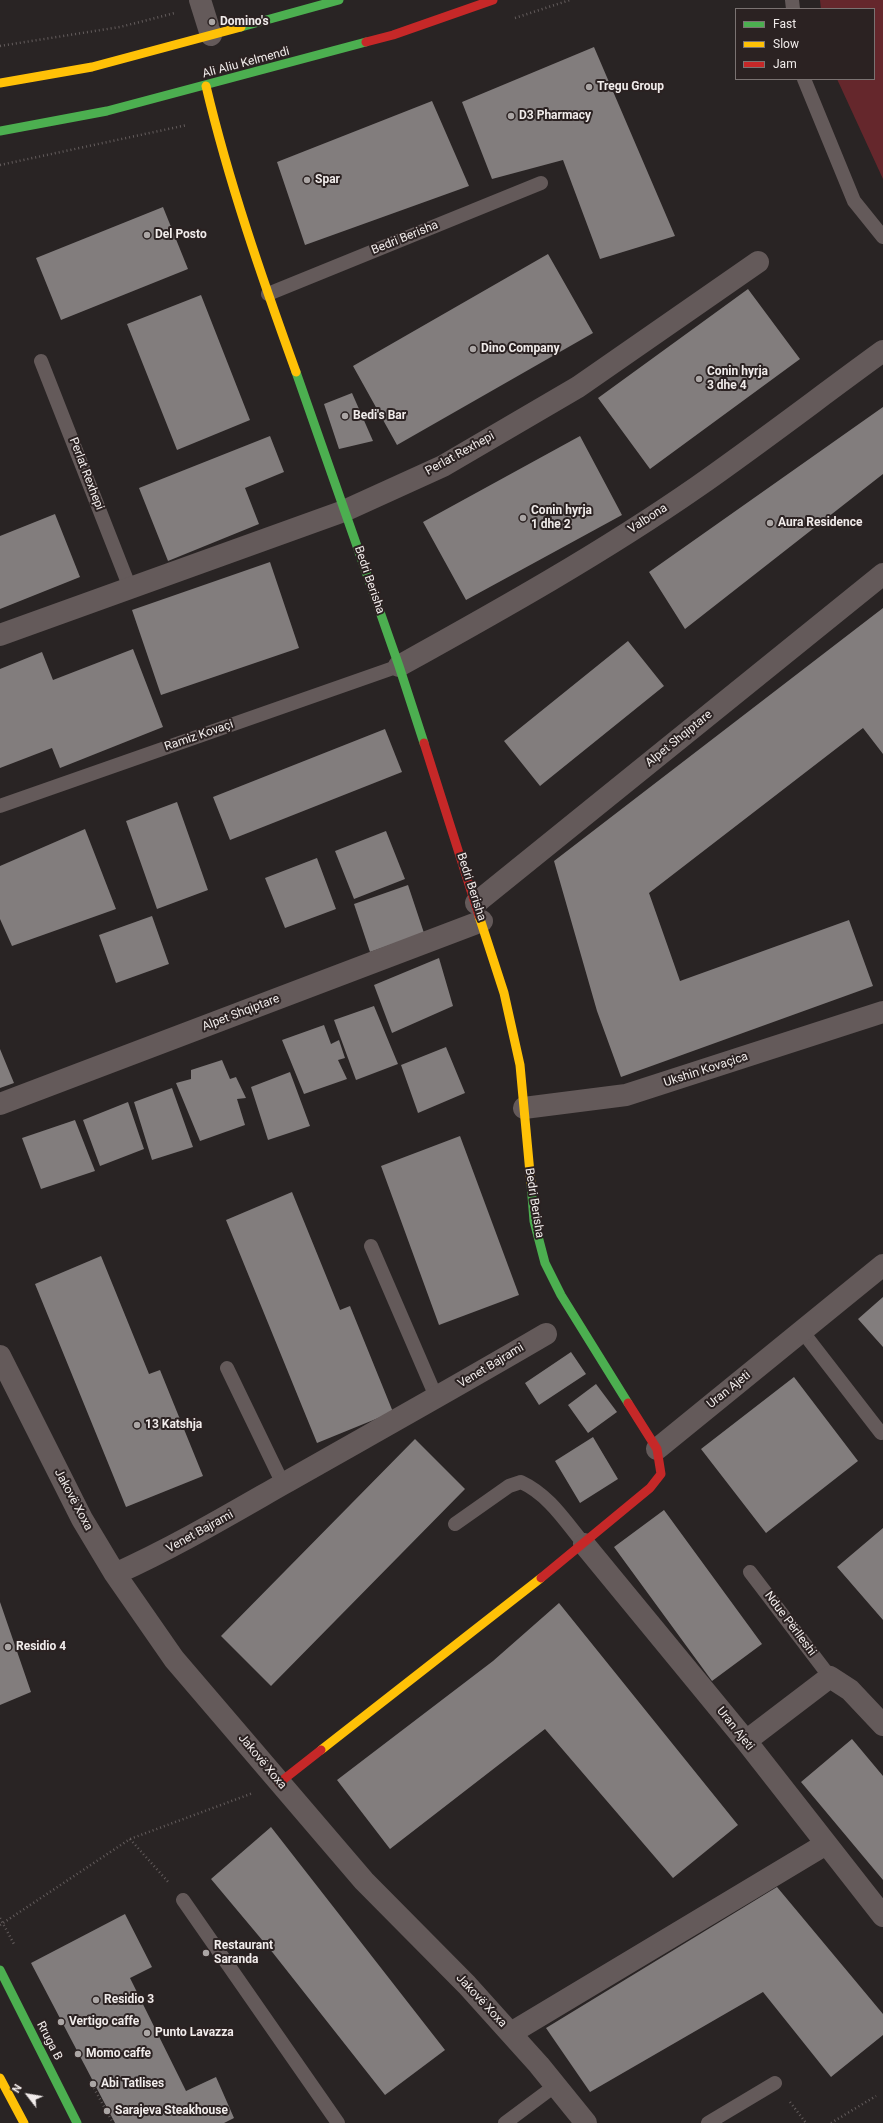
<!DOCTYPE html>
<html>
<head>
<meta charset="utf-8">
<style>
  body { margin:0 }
  #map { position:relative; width:883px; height:2123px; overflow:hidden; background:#292424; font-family:Roboto,sans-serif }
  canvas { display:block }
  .legend { position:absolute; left:735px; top:8px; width:140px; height:72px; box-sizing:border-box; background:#2b2222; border:1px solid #7a7372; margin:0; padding:5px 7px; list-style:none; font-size:12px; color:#f1eceb }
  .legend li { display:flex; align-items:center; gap:8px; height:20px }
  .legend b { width:20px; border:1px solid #7a7372 }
  .north { position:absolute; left:8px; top:2075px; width:40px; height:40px; -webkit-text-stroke:3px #2b2222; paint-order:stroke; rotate:301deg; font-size:11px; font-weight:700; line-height:16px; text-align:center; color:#f1eceb }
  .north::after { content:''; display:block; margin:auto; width:14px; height:18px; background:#f1eceb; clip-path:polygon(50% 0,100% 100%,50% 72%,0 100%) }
</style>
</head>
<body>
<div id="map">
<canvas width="883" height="2123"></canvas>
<ul class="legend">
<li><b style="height:5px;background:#4caf50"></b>Fast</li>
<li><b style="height:5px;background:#ffc107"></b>Slow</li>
<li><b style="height:5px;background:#c62828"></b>Jam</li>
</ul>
<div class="north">N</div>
</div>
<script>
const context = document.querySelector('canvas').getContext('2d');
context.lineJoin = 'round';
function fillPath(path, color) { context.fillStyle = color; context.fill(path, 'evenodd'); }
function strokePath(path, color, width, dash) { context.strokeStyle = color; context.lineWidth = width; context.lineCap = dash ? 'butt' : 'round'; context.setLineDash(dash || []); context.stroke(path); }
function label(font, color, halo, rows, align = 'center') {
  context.font = font + ' Roboto,sans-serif'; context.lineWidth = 4; context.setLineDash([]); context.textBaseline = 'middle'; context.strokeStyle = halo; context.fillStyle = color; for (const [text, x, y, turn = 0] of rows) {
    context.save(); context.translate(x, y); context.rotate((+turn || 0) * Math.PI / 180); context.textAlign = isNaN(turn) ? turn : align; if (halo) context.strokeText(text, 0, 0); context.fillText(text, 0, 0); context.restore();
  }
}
fillPath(new Path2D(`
  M820,0H883V179L837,79H874V9H821Z`), '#65272c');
fillPath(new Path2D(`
  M594,47L675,236L600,259L563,160L492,179L462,102Z
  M432,101L469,186L305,245L277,162Z
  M163,207L188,269L61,320L36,258Z
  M548,254L593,333L397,445L353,366Z
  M748,289L800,359L650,469L598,398Z
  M201,295L250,420L177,450L127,324Z
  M352,393L373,441L339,449L324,404Z
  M883,407V474L685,629L649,572Z
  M270,436L284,472L245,488L259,524L168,561L139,488Z
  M580,436L622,515L466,600L423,522Z
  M55,514L80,577L0,609V536Z
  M270,562L299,648L161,695L132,610Z
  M883,608V754L863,728L649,893L680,981L849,920L873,986L621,1077L597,1011L554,861Z
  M628,641L664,686L540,786L504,741Z
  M133,649L163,727L60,768L52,748L0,768V669L42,652L53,680Z
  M385,729L402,772L230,840L213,797Z
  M177,802L208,890L157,909L126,821Z
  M85,829L116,909L12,946L0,919V866Z
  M386,831L405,879L354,899L335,851Z
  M317,858L336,909L285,928L265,878Z
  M408,885L424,933L370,952L354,904Z
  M152,916L169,964L116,983L99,935Z
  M439,958L453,1006L392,1033L374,985Z
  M374,1006L398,1064L356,1080L334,1020Z
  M324,1025L331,1044L339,1040L345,1058L338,1060L347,1079L304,1094L282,1040Z
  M446,1047L465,1093L418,1113L401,1065Z
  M0,1049L14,1083L0,1088Z
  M222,1060L230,1079L236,1077L246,1098L237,1099L245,1125L200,1141L176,1083L191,1079V1070Z
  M290,1072L310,1126L268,1140L251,1087Z
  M172,1088L193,1147L152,1160L134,1102Z
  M128,1102L144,1149L100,1166L83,1120Z
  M75,1120L95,1171L41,1189L22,1138Z
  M460,1136L519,1295L439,1325L381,1166Z
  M292,1192L340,1310L350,1306L393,1412L317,1443L226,1220Z
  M101,1256L149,1374L160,1370L203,1476L126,1507L35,1284Z
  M883,1297V1347L858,1319Z
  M571,1352L586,1374L539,1405L525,1383Z
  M794,1377L858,1461L766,1533L701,1449Z
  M596,1384L617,1412L588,1433L568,1405Z
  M593,1437L618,1479L580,1503L555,1461Z
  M415,1439L465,1489L271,1686L221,1636Z
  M664,1510L762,1644L712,1681L614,1547Z
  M883,1528V1620L837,1567Z
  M0,1602L31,1692L0,1705Z
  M559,1603L738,1825L673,1878L545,1729L390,1849L337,1780L493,1661Z
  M852,1739L883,1776V1880L801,1782Z
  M271,1827L445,2050L385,2095L273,1953L211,1879Z
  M777,1887L883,2014V2035L831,2077L763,1992L590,2092L546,2028Z
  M125,1914L152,1967L130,1978L186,2091L216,2077L234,2118L224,2123H115L31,1963Z`), '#827d7d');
strokePath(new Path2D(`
  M515,18L570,0
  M0,46L120,27L175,13
  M0,165L187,125
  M130,1839L169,1883
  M0,1918L15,1946
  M0,1925L130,1839L253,1793
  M90,2081L113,2123
  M790,2102L806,2123
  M831,2123L876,2096`), '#645d5d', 2.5, [1, 3]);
strokePath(new Path2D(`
  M792,0L793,9
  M804,79L854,201L883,237
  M268,294L541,183
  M41,361L130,588
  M0,806L399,666
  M371,1246L437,1399
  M802,1331L881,1433
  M227,1368L283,1484
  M455,1524L509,1486L521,1482C549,1495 565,1521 584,1544
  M750,1572L830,1677
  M183,1900L338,2123
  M505,2123L556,2085
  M708,2123L775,2083`), '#645a5a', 14);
strokePath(new Path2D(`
  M200,0L211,35
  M0,635L344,511L443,466L578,387L758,262
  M399,666C500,610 602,553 697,487C760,443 821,396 883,351
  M476,903L883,574
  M0,1104L482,921
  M524,1108L626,1095L883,1012
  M0,1356L82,1519L115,1574L174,1659L364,1881L467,1985L539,2065L586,2123
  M657,1449L883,1265
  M584,1544L746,1741L883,1916
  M115,1574C173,1548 227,1516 283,1484C371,1434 459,1385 546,1334
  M746,1741L830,1677L850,1690L883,1725
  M511,2033L826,1844`), '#645a5a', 22);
strokePath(new Path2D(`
  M241,27L339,0
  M0,131L107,111L366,42
  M296,372L399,666L424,743
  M531,1184L534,1221L545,1263L561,1295L628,1403
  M0,1970L77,2123`), '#4caf50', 9);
strokePath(new Path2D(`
  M0,83L92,67L241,27
  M206,86C229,183 262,278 296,372
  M479,916L504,993L520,1065L531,1184
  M321,1750L541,1578
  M0,2078L24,2123`), '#ffc107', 9);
strokePath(new Path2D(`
  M366,42L393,35L493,0
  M424,743L479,916
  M541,1578L650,1488L661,1474L657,1449L628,1403
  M279,1783L321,1750`), '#c62828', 9);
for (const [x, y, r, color] of [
  [212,22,4,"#aba6a5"],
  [589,87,4,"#aba6a5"],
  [511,116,4,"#aba6a5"],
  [307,180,4,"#aba6a5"],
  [147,235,4,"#aba6a5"],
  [473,349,4,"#aba6a5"],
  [699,379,4,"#aba6a5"],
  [345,416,4,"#aba6a5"],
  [523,518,4,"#aba6a5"],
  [770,523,4,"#aba6a5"],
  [137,1425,4,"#aba6a5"],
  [8,1647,4,"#aba6a5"],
  [206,1953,4,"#aba6a5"],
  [96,2000,4,"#aba6a5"],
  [61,2022,4,"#aba6a5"],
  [147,2033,4,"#aba6a5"],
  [78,2054,4,"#aba6a5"],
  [93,2084,4,"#aba6a5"],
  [107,2111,4,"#aba6a5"]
]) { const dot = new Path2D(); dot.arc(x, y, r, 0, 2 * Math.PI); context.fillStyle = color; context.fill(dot); strokePath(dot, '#2b2222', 1.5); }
label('bold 12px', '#f1eceb', '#2b2222', [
  ["Domino's",220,22],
  ["Tregu Group",597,87],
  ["D3 Pharmacy",519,116],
  ["Spar",315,180],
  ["Del Posto",155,235],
  ["Dino Company",481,349],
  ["Conin hyrja",707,372],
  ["3 dhe 4",707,386],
  ["Bedi's Bar",353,416],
  ["Conin hyrja",531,511],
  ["1 dhe 2",531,525],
  ["Aura Residence",778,523],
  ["13 Katshja",145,1425],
  ["Residio 4",16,1647],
  ["Restaurant",214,1946],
  ["Saranda",214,1960],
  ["Residio 3",104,2000],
  ["Vertigo caffe",69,2022],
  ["Punto Lavazza",155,2033],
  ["Momo caffe",86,2054],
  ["Abi Tatlises",101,2084],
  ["Sarajeva Steakhouse",115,2111]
], 'left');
label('12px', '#f1eceb', '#2b2222', [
  ["Ali Aliu Kelmendi",246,63,-15],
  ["Bedri Berisha",405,238,-22],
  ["Perlat Rexhepi",460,454,-29],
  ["Perlat Rexhepi",86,474,69],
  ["Valbona",648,519,-33],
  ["Bedri Berisha",369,580,71],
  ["Ramiz Kovaçi",199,736,-19],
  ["Alpet Shqiptare",679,739,-39],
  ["Bedri Berisha",471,887,72],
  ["Alpet Shqiptare",241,1013,-21],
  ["Ukshin Kovaçica",706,1070,-18],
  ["Bedri Berisha",534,1203,81],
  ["Venet Bajrami",491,1366,-31],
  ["Uran Ajeti",729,1390,-39],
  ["Jakovë Xoxa",73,1500,62],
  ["Venet Bajrami",200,1532,-29],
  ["Ndue Përlleshi",790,1624,53],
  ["Uran Ajeti",735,1729,51],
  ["Jakovë Xoxa",262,1762,50],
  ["Jakovë Xoxa",481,2001,47],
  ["Rruga B",49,2041,63]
]);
</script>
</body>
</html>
